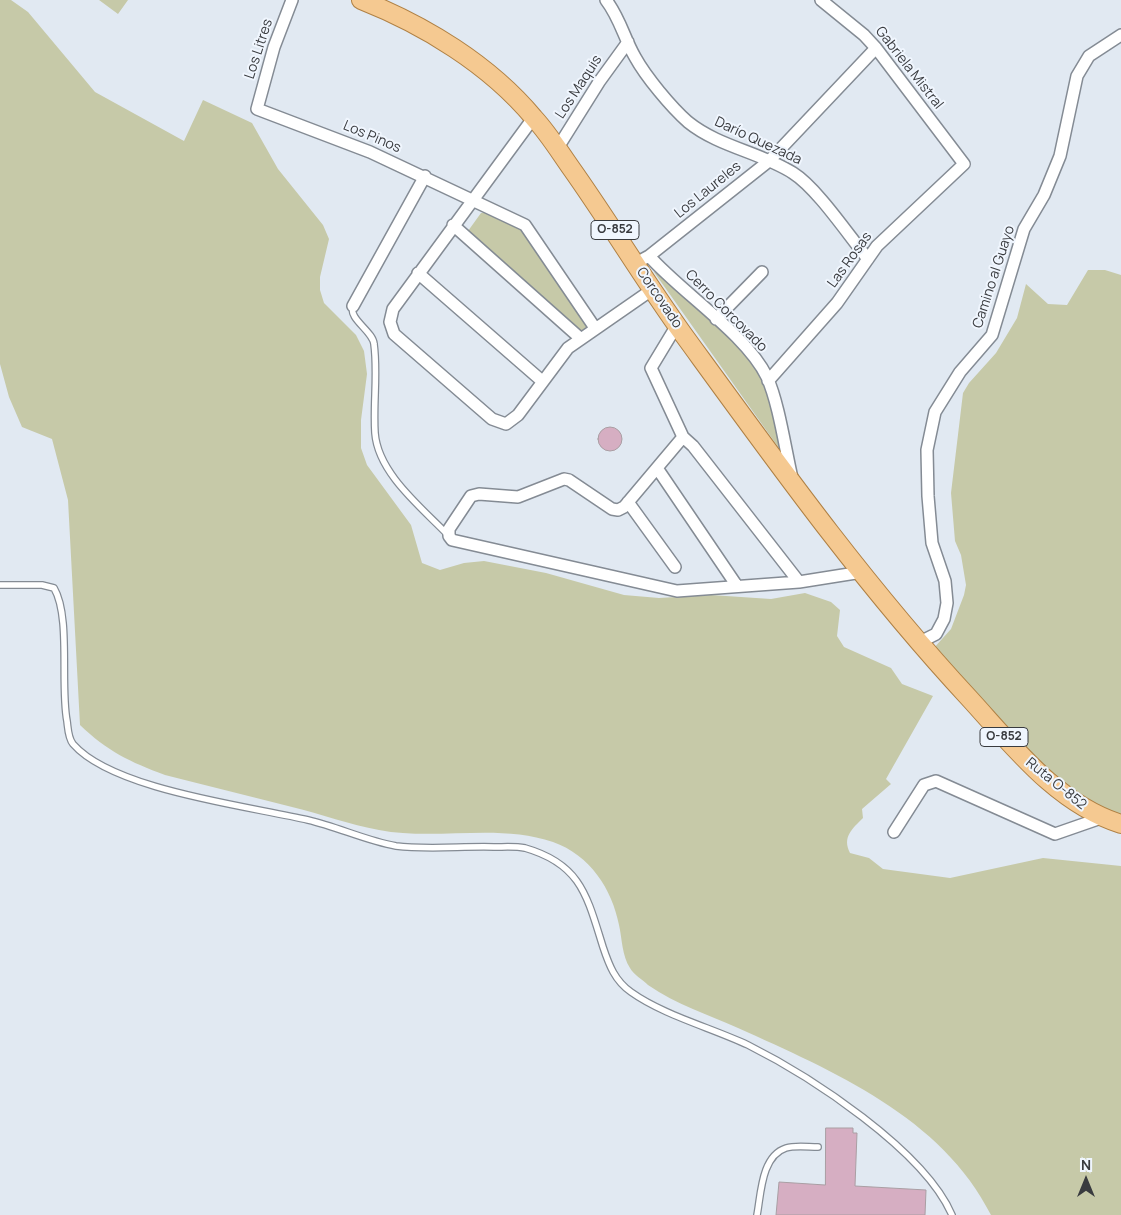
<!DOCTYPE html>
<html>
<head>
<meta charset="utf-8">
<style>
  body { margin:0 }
  #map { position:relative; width:1121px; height:1215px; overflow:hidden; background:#e1e9f2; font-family:Manrope,sans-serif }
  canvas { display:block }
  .north { position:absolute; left:1061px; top:1155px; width:50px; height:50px; -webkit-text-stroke:4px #f0f6fe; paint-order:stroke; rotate:0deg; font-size:14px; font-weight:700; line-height:20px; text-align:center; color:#393b3f }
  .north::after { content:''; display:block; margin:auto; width:18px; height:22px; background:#393b3f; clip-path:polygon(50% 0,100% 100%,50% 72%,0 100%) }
</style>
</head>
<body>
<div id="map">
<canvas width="1121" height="1215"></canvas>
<div class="north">N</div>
</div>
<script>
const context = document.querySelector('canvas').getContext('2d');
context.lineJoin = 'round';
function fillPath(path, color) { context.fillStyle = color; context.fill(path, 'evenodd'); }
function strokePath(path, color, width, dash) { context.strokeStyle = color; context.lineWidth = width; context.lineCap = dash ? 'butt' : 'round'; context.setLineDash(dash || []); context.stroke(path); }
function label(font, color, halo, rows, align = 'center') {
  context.font = font + ' Manrope,sans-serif'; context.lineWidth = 4; context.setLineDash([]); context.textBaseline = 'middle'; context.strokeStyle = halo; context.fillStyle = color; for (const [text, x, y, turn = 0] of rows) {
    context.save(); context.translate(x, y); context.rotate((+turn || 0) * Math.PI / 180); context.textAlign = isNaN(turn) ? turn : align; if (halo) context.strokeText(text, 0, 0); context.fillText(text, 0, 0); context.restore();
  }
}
fillPath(new Path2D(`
  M0,0H11L28,12L95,92L184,141L203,100L252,123L278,169L323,225L329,239L320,277V290L324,303L356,335L364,351L367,374L361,420V448L367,465L411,525L422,563L440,570L464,563L484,561L546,573L624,595L659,598L711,595L771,599L805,593L831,602L840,610L837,636L844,647L891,668L902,684L933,696L886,779L891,784L862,809L863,818C852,829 842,837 850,853L869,858L883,869L950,878L1043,858L1121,866V1215H991C942,1117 833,1071 738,1028C707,1014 677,1005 648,985C643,980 633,974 630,968C622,956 622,938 619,925C612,889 590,855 553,842C498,823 436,841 379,830C350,825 321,814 292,807C250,796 207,786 165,775C130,762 107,751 80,725L68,500L52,439L22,427L9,397L0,364Z
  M99,0H128L118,14Z
  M489,212L527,230L589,326L583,331L579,330L468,231L481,213Z
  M1088,270H1105L1121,275V823L1085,802L1013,740L933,649L951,629L964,595L966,585L961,555L955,541L951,493L963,393L969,383L996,353L1017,318L1026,284L1048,304L1067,305Z
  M654,272L658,273C695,306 756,348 771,397C776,414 778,433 781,451Z`), '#c6c9a8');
const building = new Path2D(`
  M598 439a12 12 0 1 1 24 0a12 12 0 1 1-24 0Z
  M826,1128H853V1133H857L855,1186L926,1190L925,1215H776L779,1182L825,1185Z`);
fillPath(building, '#d6aec2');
strokePath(building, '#a99ea3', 1);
const lane = new Path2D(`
  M353,306C348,319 373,331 374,344C378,373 373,404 375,433C378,473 421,507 447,534
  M0,585H42L54,588C71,617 60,685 67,721C68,728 68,738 73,744C113,790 248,806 308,820C338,827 367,841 396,846C427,850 463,846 494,847C504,847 515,846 525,848C581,864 587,896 603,947C609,965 615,981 631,992C663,1015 712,1028 748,1045C810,1076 924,1150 952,1215
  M757,1215C761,1195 761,1156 786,1148C795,1145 808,1147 818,1147`);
const street = new Path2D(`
  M292,0L274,47L257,109L370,152L525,225L595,328
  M606,0C620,18 624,38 635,57C646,77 671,107 688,122C719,147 760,152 793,173C817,188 849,236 868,259
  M534,117L393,309L390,322L394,334L492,419L506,424L518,415L568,348L653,289
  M557,149L599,82L628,42
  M453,225L580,338
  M649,256C682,293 746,334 767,377C779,404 785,448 792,478
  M636,263L649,256L769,161L876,48
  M418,273L542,381
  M353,306L425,176
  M716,319L762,272
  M677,325L651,368L683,437L693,446L799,582
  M768,381L837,303L877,246L964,164L876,48L864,35L821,0
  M683,437L624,507L618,510L612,509L569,480L564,479L518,497L479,494L471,496L449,529V536L452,540L677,591L799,582L862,572
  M657,468L737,586
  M628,502L675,567
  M918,643L936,634L944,619L947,603L945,581L932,543L928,496L927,450L935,412L960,372L992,335L1024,229L1044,195L1060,156L1077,76L1089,56L1121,35
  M894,832L924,785L936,781L1055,834L1101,818`);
const primary = new Path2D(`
  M361,0C424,25 489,64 534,118C548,133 559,151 571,168C610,223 644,280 683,334C774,459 864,585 969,698C1013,746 1057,804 1121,824`);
strokePath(lane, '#848b94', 8);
strokePath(street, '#848b94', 14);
strokePath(primary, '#af8044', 20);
strokePath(lane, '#fff', 5.5);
strokePath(street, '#fff', 11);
strokePath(primary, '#f5c991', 18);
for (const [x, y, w] of [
  [615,230,48],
  [1004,737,48]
]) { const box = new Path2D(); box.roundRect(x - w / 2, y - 9.5, w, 19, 4); context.fillStyle = '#f0f6fe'; context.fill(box); strokePath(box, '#393b3f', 1); }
label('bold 12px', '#393b3f', null, [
  ["O-852",615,230],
  ["O-852",1004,737]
]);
label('14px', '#393b3f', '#f0f6fe', [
  ["Los Litres",259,49,-72],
  ["Gabriela Mistral",909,68,52],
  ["Los Maquis",579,87,-57],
  ["Los Pinos",372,137,23],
  ["Darío Quezada",758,141,25],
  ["Los Laureles",708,190,-39],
  ["Las Rosas",850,260,-54],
  ["Camino al Guayo",994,277,-72],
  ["Corcovado",659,298,56],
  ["Cerro Corcovado",726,311,45],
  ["Ruta O-852",1056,784,39]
]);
</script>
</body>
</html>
